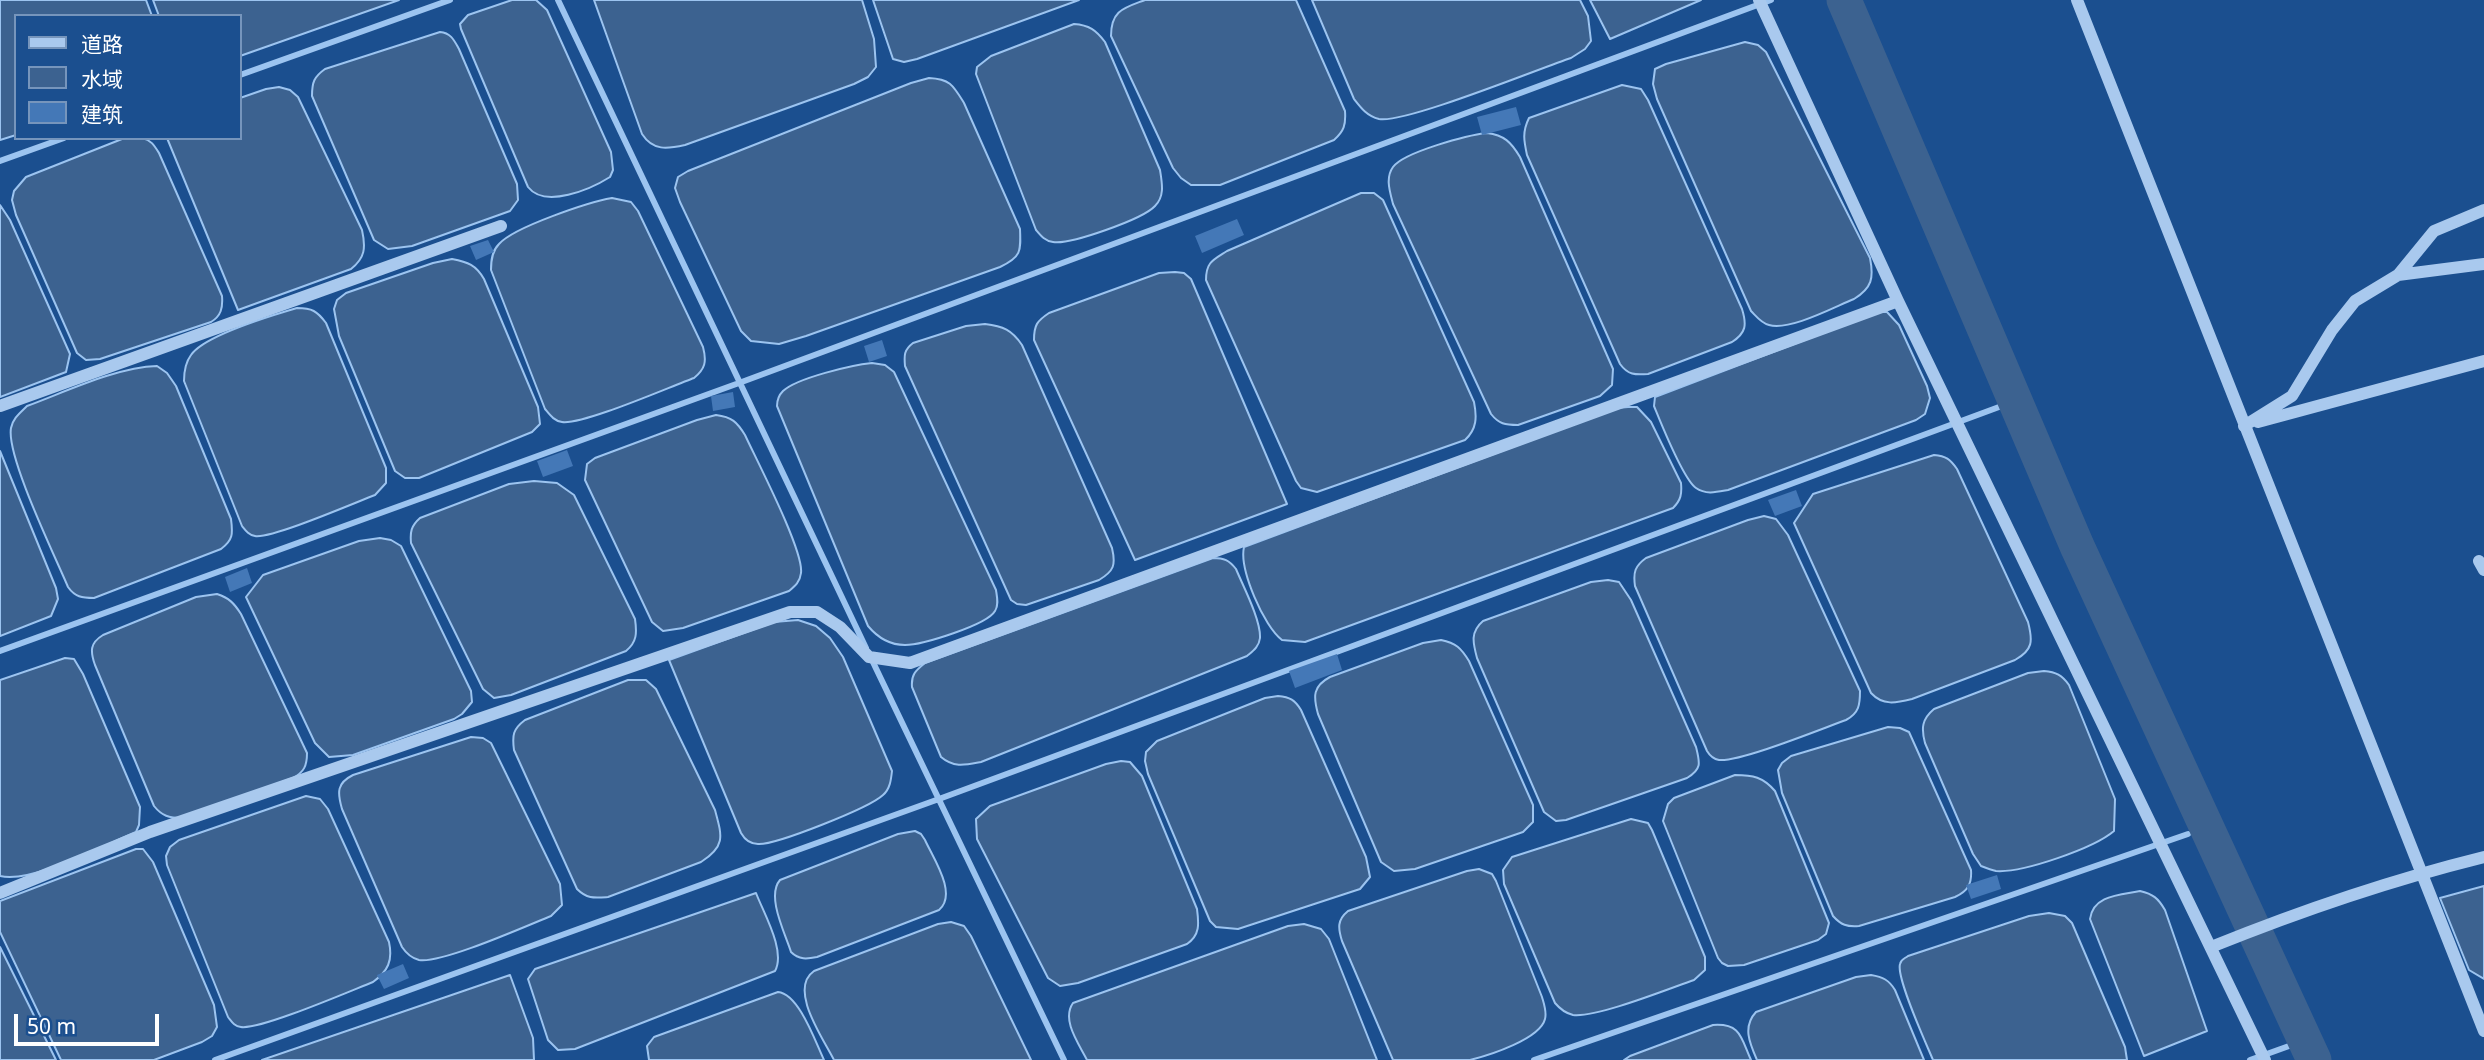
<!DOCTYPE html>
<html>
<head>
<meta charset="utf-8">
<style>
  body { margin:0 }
  #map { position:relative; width:2484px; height:1060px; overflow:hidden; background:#1b4f8f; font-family:"Noto Sans","Noto Sans SC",sans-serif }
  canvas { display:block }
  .legend { position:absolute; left:14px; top:14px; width:228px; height:126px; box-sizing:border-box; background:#1b4f8f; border:2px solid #7695bc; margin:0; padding:9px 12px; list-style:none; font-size:21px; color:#fff }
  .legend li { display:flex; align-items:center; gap:14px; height:35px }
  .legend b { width:35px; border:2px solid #7695bc }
  .scale { position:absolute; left:14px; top:1014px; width:145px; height:32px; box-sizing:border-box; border:4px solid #fff; border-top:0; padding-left:9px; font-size:21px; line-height:24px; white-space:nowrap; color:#fff; -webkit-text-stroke:5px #1b4f8f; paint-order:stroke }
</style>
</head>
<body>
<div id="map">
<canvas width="2484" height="1060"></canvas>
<ul class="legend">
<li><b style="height:9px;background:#a9c9ee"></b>道路</li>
<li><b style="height:19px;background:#3c6290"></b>水域</li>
<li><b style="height:19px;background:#4478b7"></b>建筑</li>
</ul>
<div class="scale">50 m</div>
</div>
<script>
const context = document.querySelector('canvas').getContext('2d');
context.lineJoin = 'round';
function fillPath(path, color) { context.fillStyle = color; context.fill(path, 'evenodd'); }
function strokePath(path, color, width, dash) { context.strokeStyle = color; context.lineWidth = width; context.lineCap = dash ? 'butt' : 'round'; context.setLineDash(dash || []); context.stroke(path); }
const water = new Path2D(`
  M0,0H146L152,16H16V135L0,140Z
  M153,0H399L240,56V16H159Z
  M512,0H536L547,10L611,152L613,170L610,177C591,189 545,209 528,187L461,29L460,24L468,15Z
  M594,0H862L874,39L876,67L868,77L854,84L685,145C667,149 653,151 642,134Z
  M873,0H1079L917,59L904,62L893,59Z
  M1145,0H1296L1345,111C1346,125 1344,131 1334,140L1220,185H1191L1181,178L1173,168L1111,36C1111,10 1124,8 1145,0Z
  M1312,0H1580L1588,16L1591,41L1585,49L1571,58C1538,69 1404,124 1379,119C1367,116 1361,108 1354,99Z
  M1590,0H1701L1610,39Z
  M1074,24C1089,25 1096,30 1105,42L1160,170C1162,183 1165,196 1155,206C1143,219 1070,245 1053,242C1045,241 1041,236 1036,230L976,74L977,67L991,56Z
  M440,32C451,33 454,40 459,49L517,184L518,200L510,211L412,246L388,249L374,240L312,96C312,82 314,77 325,69Z
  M1745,42L1758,45L1766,52L1870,258C1874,278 1872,288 1854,299C1834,307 1790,331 1769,325C1761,323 1756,316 1751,311L1657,99L1653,84L1655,69L1666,64Z
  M929,78C950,79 953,85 964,103L1020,229C1021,252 1021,257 1000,267L806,336L779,344L751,341L741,331L680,202L675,188L678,177L688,171L911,83Z
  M1622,85L1641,89L1648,100L1742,309C1747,325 1746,333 1732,342L1648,374C1635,375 1628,375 1620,364L1527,155C1524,141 1522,132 1529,118Z
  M279,87L290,90L298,97L362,230C366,248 365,258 351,269L238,310L167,138H240V98L266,89Z
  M1487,133C1504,135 1511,142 1520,157L1613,369L1612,385L1600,396L1518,425C1505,425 1499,424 1491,414L1393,204C1390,192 1385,178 1393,167C1404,152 1468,135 1487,133Z
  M142,138C151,140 154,145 159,153L222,296C223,308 221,316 211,322L100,359L86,360L77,353L16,215L12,200L14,191L26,177L122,139Z
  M1361,193H1374L1383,200L1474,402C1477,417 1477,429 1465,440L1317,492L1301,488L1296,481L1206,280C1206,262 1213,260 1227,251Z
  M612,198L631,202L638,211L703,347C707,362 705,369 694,378C669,387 583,425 562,422C554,421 550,415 545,409L491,270C491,260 492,251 499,244C514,227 589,202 612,198Z
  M0,205L10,220L70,354L66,372L0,397Z
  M452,259C468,262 476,265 484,279L538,407L540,424L532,432L419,478H405L395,471L339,336L334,309L337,300L346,293L433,263Z
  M1175,272L1184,273L1191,279L1287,504L1135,560L1034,340C1034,325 1037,321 1049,313L1159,273Z
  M297,308C312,308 317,311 326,323L386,468V483L375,495C354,503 271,539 255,536C249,535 246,531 242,526L184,381C184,371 185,363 191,355C204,336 273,315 297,308Z
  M1878,312H1887L1899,325L1927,386L1930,398L1925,414L1916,420L1728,490C1717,492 1706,495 1696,488C1683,479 1661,423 1654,406L1655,397Z
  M985,324C1003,326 1012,330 1022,345L1112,548C1116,565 1114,571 1099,580L1026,605L1017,604L1011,600L905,366C904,355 904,350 913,343L966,326Z
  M872,363L885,365L894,372L996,590C997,597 999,605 995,611C987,625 922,645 905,645C890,645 878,638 868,626L777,406C777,400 778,396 783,391C797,378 852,365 872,363Z
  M157,366L167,373L176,386L231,519C233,534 233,540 221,549L94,598C82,598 75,597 68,587C55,556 6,456 11,428C13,418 20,413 27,406C65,392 117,367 157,366Z
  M1628,407H1637L1651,422L1681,483C1682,494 1681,500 1673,508L1305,642L1282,640C1264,627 1239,569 1244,547L1617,408Z
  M716,415C732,417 737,422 745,435C757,461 804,551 801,573C800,582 795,586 789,591L683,628L663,631L652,622L585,480L587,464L595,458L697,420Z
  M0,451L56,588L58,599L51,616L0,636Z
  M1934,455C1946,456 1950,459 1957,469L2028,622C2033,641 2033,650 2015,660L1912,699C1896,703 1883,706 1871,693L1794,523L1813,494Z
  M534,481L557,483L574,495L635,619C637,633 637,642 626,651L511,695L494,698L483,689L411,543C410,532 411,526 420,518L509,484Z
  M1764,516L1776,519L1788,535L1860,691C1860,705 1859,713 1846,720C1821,729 1740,762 1719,760C1713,759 1710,756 1707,751L1635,586C1633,572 1635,566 1646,558L1748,520Z
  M380,538L391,540L401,546L471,691L472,702L462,714L454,719L353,755L329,757L315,743L246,597L263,575L359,541Z
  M1213,558C1224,558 1229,560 1236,569C1243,586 1261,620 1260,638C1259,647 1253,651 1247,656L981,762C965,765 954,768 941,757L912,687C911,675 915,671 925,663Z
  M1608,580L1619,582L1631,600L1696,747C1700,763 1702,769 1687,778L1566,820L1556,821L1544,812L1477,658C1473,643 1470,632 1483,621L1591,582Z
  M217,594C229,598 234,603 241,614L307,753C307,766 304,772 293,778L182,818C169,818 162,816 154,806L95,665C90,651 90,643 103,635L196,597Z
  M798,620L816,626L830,638L843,657L892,771C891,780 890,789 883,795C869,808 776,845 758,844C750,844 745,840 741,833L669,660L774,622Z
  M1441,640C1456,643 1461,648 1469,661L1533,805V822L1523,832L1415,869L1394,871L1381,862L1318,714C1313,696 1313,686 1330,677L1423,643Z
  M65,658L74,659L83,674L140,807L139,825L136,832C104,845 32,884 0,876V680Z
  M2044,671C2056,672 2062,675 2069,685L2115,799L2114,831C2094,848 2023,873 1996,871C1991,870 1986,868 1981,866L1973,854L1925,743C1921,728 1922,719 1934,709L2028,673Z
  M628,680H646L656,689L715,810C722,836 726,846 701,862L608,897C594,898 587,899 577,889L514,750C512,735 513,729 525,720Z
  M1278,696C1290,697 1295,700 1301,710L1366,857L1370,877L1360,889L1238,929L1216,927L1210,921L1148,774L1145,761L1146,752L1157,741L1265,698Z
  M1888,727L1900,728L1909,732L1971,870C1972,884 1968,891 1955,897L1859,926C1847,927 1841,925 1833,916L1782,793L1778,770L1782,763L1791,756Z
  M471,737L483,738L491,743L560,884L562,905L551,916C526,926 441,964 419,960C411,958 406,953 402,947L342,809C337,792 337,783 353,775Z
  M1121,761L1130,762L1142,776L1197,909C1199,924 1200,935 1187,944L1078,983L1060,986L1048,978L977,839L976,819L990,806L1106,764Z
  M1735,775C1753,775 1763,777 1775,791L1829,923L1826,934L1818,940L1744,965L1728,966L1722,963L1718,958L1663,821L1668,804L1674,798Z
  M306,796L320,799L328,809L389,942C393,961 388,971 373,982C350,991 260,1030 241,1027C234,1026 232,1022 228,1017L167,865L166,856L170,847L179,840Z
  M1631,819L1648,823L1652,830L1705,957V970L1694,980C1668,989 1596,1018 1573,1015C1565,1013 1560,1009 1555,1003L1504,884L1503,870L1512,857Z
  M915,831L921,834L925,840C933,858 958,894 939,910L817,957C807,959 799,960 791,952C785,933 766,896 780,880L898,834Z
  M136,849H143L153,862L214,1005L217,1027L212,1036L202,1042L154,1060H61L0,932V901Z
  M1479,869L1492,874L1496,881L1542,997C1544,1004 1547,1012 1545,1019C1540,1039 1490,1055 1470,1060C1450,1060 1415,1060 1393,1060L1342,941C1338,928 1337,920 1348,911L1467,871Z
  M2484,886V979L2469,970L2440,898Z
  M2140,891C2153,894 2158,898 2165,910L2207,1031L2144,1056L2090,919C2093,895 2120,895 2140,891Z
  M756,893C764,914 786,951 775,971L575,1049L558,1050L548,1040L528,979L535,969Z
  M2049,913L2065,916L2072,923L2125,1047L2127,1060H1933C1926,1043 1896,978 1900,964C1901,959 1904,959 1908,956L2029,916Z
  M951,922L964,926L971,936L1031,1060H834C823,1038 788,989 814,971L938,924Z
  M1304,924L1321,929L1329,939L1377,1060H1087C1079,1044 1061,1020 1073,1003L1288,926Z
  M0,947L55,1058L56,1060H0Z
  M510,975L533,1038L534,1060H262Z
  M1871,975C1883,977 1889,980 1895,990L1924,1060H1757C1750,1044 1742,1027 1756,1012L1856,977Z
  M778,992C799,994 815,1041 824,1060H649L647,1046L654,1037Z
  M1713,1025C1741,1023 1741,1038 1751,1060H1624L1630,1056Z`);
fillPath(water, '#3c6290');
strokePath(water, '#9cc4f0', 2);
strokePath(new Path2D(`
  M558,0L866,648
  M240,75L450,0
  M0,161L64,138
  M0,651L739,383L1771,0
  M871,658L1064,1060
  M215,1060L939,799L1999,407
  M1534,1060L2188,834
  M2250,1060L2289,1046`), '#9cc4f0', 6);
strokePath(new Path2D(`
  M1844,0L2077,546L2314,1060`), '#3c6290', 35);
fillPath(new Path2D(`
  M1516,107L1521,125L1482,135L1477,117Z
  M1237,219L1244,235L1202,253L1195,236Z
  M488,240L494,252L476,260L470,246Z
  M882,340L887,356L869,362L864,346Z
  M733,392L735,407L713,411L711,396Z
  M567,450L573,466L543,477L537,461Z
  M1796,490L1802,506L1775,516L1768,500Z
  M247,568L252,583L230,592L225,577Z
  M1337,654L1342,670L1295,688L1289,671Z
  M1997,875L2001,889L1971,899L1966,885Z
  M403,964L409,978L384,989L377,975Z`), '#4478b7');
strokePath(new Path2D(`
  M1759,0L1898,301L2265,1060
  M2077,0L2484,1031
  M2398,275L2484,264
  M0,406L501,226
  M2258,422L2484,361
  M2244,426L2292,396L2332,330L2355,301L2398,275L2434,231L2484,210
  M2479,561L2484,570
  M0,893L150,832L790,612H817L840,627L869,657L910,663L1898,301
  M2211,947C2300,911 2391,880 2484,857`), '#a9c9ee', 12);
</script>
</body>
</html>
